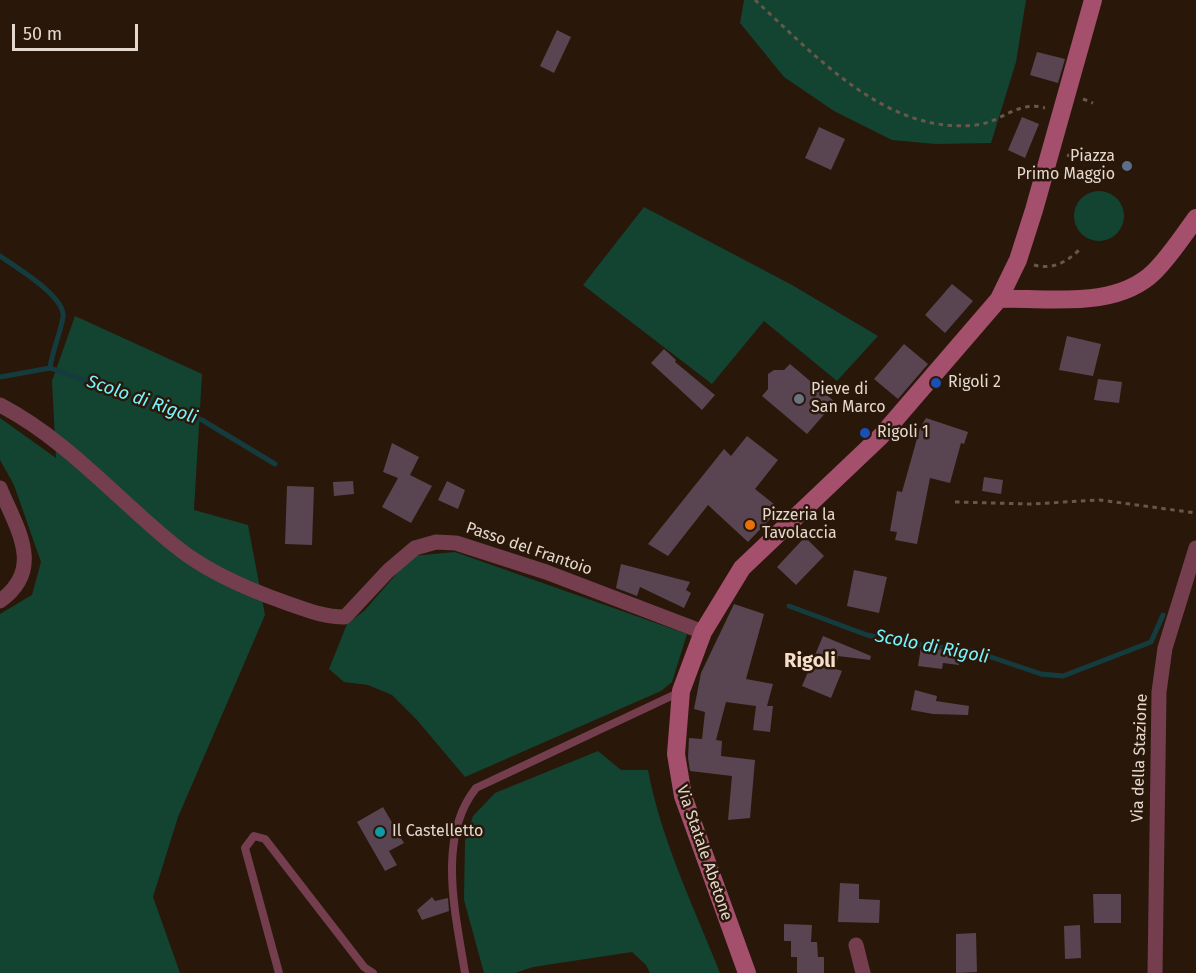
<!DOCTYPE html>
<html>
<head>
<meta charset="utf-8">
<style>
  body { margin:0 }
  #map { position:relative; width:1196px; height:973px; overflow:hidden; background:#29180a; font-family:"Fira Sans",sans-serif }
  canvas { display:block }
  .scale { position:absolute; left:12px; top:24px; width:126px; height:27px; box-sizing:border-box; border:3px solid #e4d8cf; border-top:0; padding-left:8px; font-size:18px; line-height:21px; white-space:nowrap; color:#e4d8cf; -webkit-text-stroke:4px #29180a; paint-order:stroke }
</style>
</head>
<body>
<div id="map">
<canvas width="1196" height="973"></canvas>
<div class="scale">50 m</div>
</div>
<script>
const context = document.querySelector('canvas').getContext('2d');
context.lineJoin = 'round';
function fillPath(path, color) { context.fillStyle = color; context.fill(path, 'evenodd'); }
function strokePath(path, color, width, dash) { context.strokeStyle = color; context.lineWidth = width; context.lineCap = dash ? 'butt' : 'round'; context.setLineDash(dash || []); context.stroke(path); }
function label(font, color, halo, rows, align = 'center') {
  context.font = font + ' "Fira Sans",sans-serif'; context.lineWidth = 5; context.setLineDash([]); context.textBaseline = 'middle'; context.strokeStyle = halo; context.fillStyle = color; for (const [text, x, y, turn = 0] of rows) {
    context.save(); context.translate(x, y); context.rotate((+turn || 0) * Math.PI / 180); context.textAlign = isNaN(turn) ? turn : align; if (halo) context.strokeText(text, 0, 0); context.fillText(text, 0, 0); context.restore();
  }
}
fillPath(new Path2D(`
  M744,0H1026L1016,62L991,143L936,144L892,140L834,111L784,77L740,23Z
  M1074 216a25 25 0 1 1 50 0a25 25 0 1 1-50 0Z
  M644,207L792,285L878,336L837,381L764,321L712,384L583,285Z
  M75,316L202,374L194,510L248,525L265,615L178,817L153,897L180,973H0V614L32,595L41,562L14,485L0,460V418L56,458L52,381Z
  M455,552L687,634L672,682L661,691L465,777L417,720L392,695L368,685L344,682L329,669L347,624L364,611L412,556Z
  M598,751L621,770H648C661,840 694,907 720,973H650L646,965L632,952L533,967L515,973H484L464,900L465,841L473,816L495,793Z`), '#134331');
strokePath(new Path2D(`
  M0,256C16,267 66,297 63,317C60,335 52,351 50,368
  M0,377L50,368L202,420L275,464
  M789,606L867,635L905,643L973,651L1041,674L1063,676L1151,642L1163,615`), '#143c3f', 5);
fillPath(new Path2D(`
  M557,30L571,37L554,73L540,66Z
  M1037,52L1065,59L1058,83L1030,75Z
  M1022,117L1039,124L1025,158L1008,150Z
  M819,127L845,139L831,170L805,158Z
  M952,284L973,301L945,333L925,315Z
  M1067,336L1101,344L1093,376L1059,370Z
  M904,344L928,364L898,399L874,379Z
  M664,349L676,360L675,362L715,395L702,410L651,363Z
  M790,364L835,402L807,434L762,396L768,389V374L774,370H784Z
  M1098,379L1122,382L1119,403L1094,400Z
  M926,418L968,432L964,444L961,443L950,483L930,478L917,544L895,540L897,532L890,531L897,491L902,492L920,428Z
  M747,436L778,460L755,489L775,505L772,508L777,512L748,542L708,505L668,556L648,544L724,449L731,456Z
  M392,443L419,457L410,475L432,486L411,523L382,507L398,478L383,472Z
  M984,477L1003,480L1001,494L982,491Z
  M353,481L354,494L334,496L333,482Z
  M447,481L465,490L458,509L438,500Z
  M287,486L314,487L312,545L285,544Z
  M805,537L824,556L796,585L777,567Z
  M621,564L690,582L686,590L691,593L684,608L640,587L637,596L616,588Z
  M854,570L887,577L879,613L847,606Z
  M734,604L764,614L746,679L773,684L767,706H773L770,732L753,730L756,706L726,702L716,740L722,741L721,756L755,760L750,818L728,820L732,776L690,771L688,758L689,738L702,739L705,712L694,709L701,673Z
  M823,636L871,656L870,660L838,656L836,669L842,671L831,698L802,686Z
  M921,647L961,652L959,665L943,663L942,669L918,666Z
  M915,690L937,696L936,701L969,706L968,715L933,714L911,710Z
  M383,807L404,843L389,851L397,865L385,871L357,822Z
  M840,883L859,884V899L880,900L879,923L838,922Z
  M1093,894H1121V923H1094Z
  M432,897L435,901L448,898L449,911L422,920L417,910Z
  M784,924L812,925L811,942H817L818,957H824V973H797V957H791V941H784Z
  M1080,925L1081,958L1065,959L1064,926Z
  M976,933L977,972L956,973V934Z`), '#594451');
strokePath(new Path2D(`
  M755,0C815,55 886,135 976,125C1002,122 1018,100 1045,108
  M1083,99L1093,103
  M1067,155L1077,158
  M1034,265C1051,270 1066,263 1079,250
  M955,502L1030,504L1100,500L1196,513`), '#67584b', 3, [4.5, 4.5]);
strokePath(new Path2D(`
  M279,973L245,848L254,836L265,839L364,967L373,973
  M465,973C456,916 436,838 476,788L680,692`), '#743e4f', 8);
strokePath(new Path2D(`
  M0,405C67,440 116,498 174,545C204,570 247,589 284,602C304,609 323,617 345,617L388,571L415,548L436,542L456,543L546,572L703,632
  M0,488C17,529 45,569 0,601
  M856,945L863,973
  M1155,973L1159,692L1165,648L1196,548`), '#743e4f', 15);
strokePath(new Path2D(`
  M999,299C1048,297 1115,310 1154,272C1170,256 1183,236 1196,218
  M747,973L683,796L676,754L681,691L703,632L742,568L881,436L999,299L1018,260L1034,210L1093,0`), '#a44f6c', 18);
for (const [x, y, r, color] of [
  [1127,166,6,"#5c6f8a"],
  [936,383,6,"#1a4fb4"],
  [799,399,6,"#6b7280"],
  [865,433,6,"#1a4fb4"],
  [750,525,6,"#e8710a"],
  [380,832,6,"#0f9aa8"]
]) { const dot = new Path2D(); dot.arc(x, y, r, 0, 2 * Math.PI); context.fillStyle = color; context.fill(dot); strokePath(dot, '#29180a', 2); }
label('16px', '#e4d8cf', '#29180a', [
  ["Piazza",1115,157,"right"],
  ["Primo Maggio",1115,175,"right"],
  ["Rigoli 2",948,383],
  ["Pieve di",811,390],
  ["San Marco",811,408],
  ["Rigoli 1",877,433],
  ["Pizzeria la",762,516],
  ["Tavolaccia",762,534],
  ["Il Castelletto",392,832]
], 'left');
label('16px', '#e4d8cf', '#29180a', [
  ["Passo del Frantoio",529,549,19],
  ["Via della Stazione",1140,758,-88],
  ["Via Statale Abetone",704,853,71]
]);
label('italic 18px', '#77f5fe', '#29180a', [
  ["Scolo di Rigoli",142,400,19],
  ["Scolo di Rigoli",932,647,11]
]);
label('bold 20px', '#f6decb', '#29180a', [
  ["Rigoli",810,661]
]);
</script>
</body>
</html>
